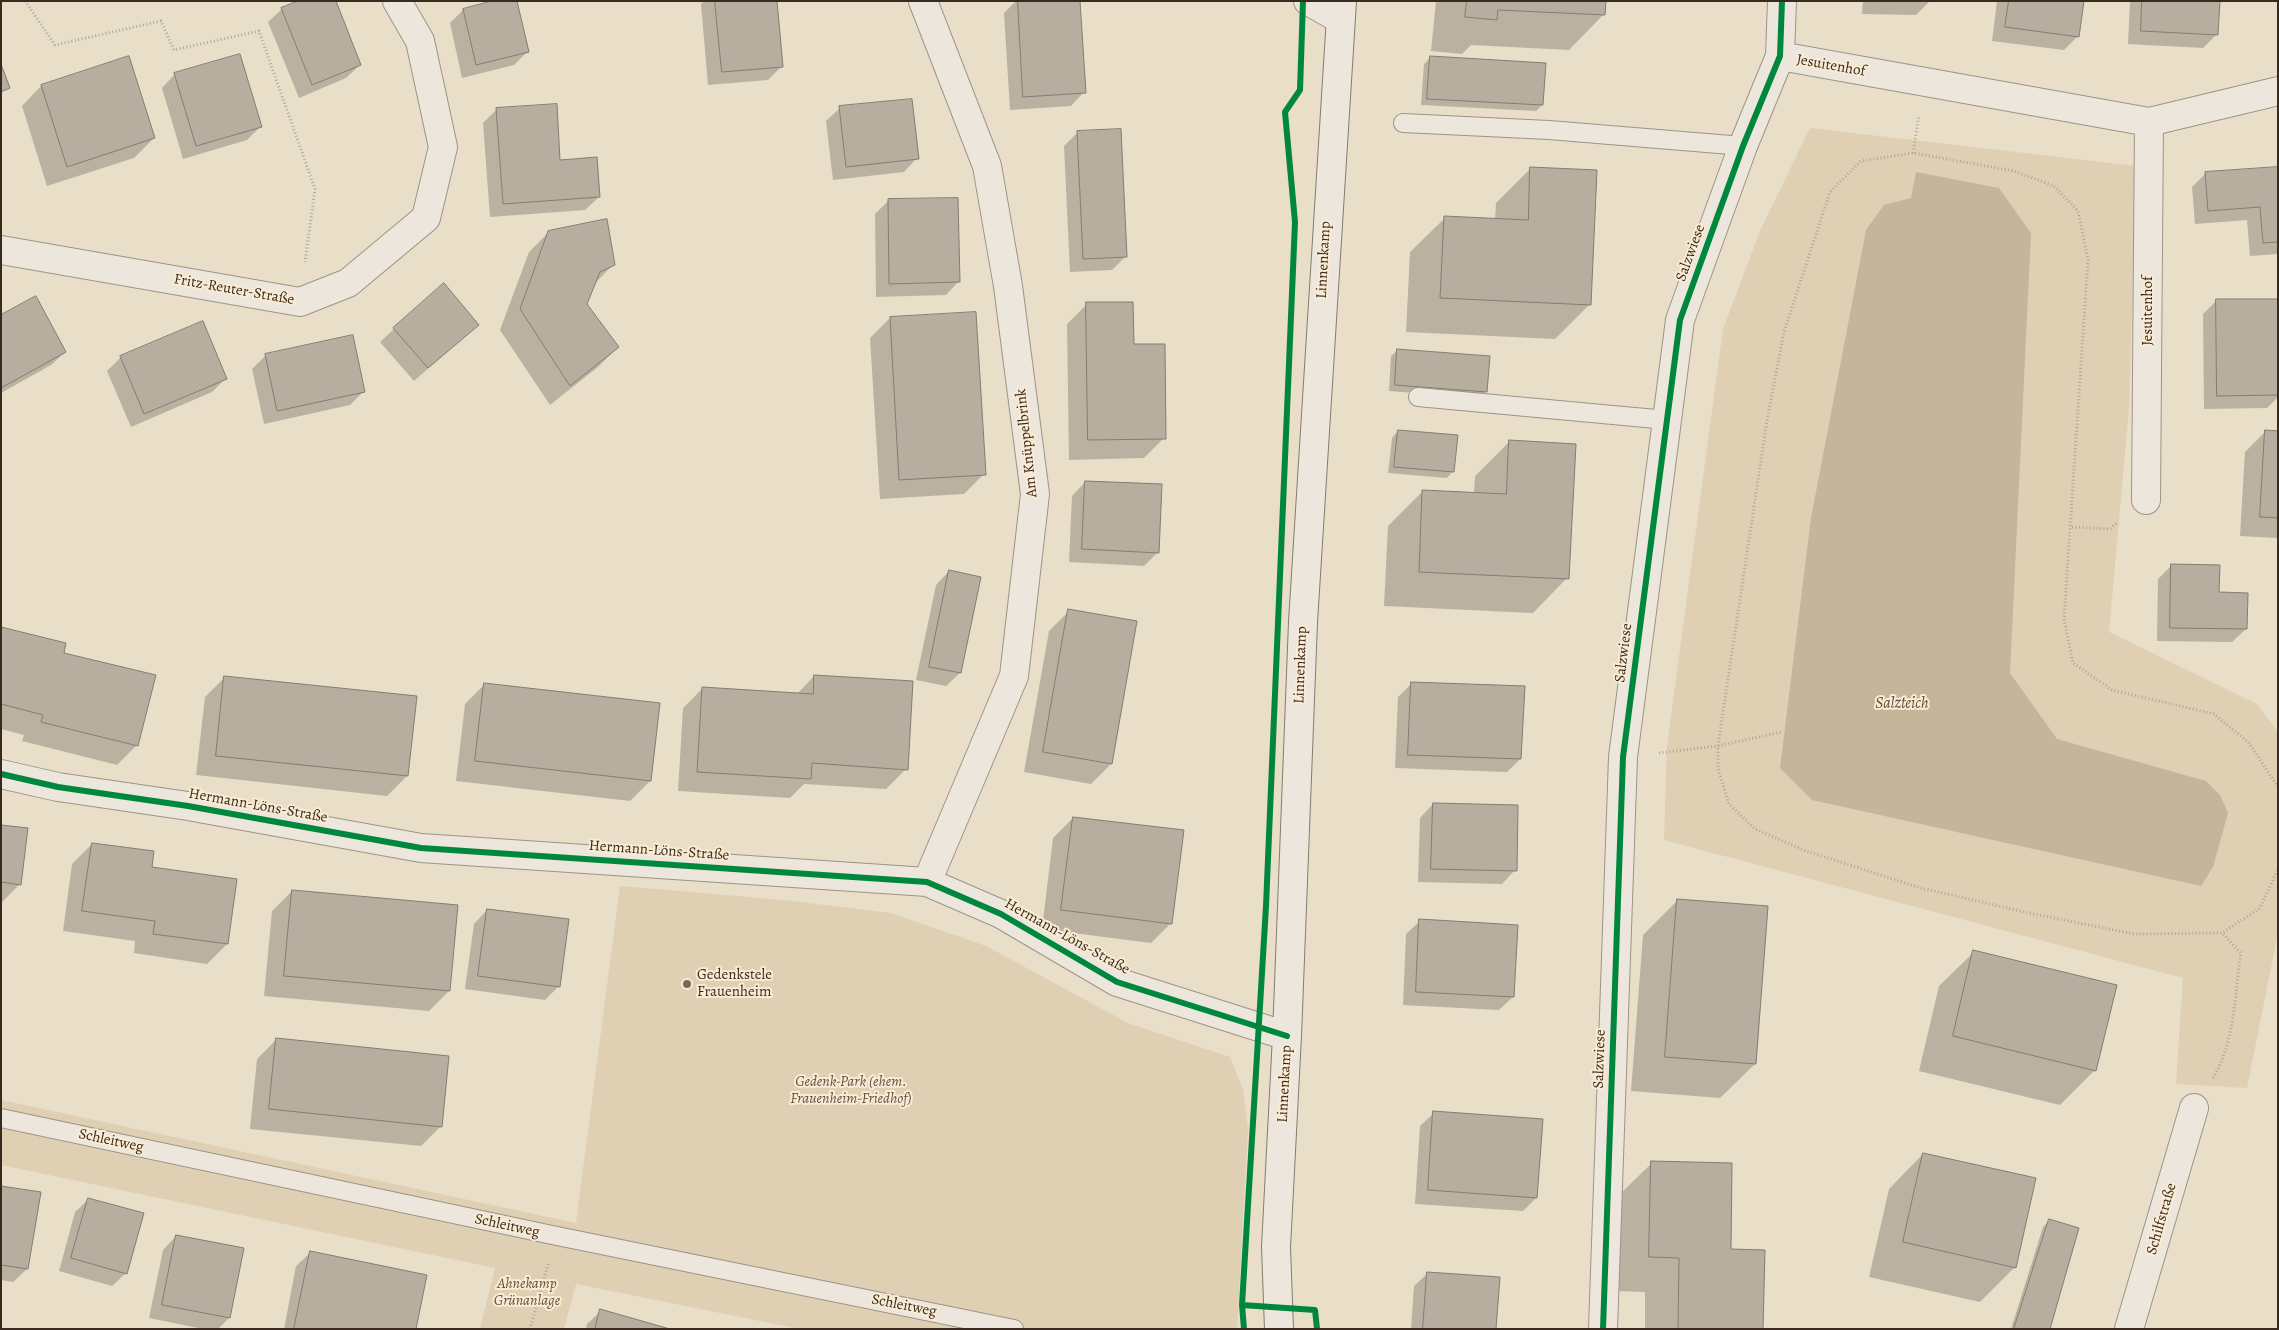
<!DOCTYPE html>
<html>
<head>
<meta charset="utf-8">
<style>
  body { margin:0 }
  #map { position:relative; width:2279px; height:1330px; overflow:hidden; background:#e9dec8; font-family:Alegreya,serif }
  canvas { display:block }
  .frame { position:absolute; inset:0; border:2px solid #3a2920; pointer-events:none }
</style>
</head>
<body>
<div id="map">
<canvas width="2279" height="1330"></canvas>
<div class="frame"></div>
</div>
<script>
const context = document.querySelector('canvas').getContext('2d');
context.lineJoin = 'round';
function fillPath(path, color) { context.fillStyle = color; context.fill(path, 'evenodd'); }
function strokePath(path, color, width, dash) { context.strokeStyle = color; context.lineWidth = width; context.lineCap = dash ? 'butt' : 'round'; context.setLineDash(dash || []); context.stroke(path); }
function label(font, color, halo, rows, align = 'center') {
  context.font = font + ' Alegreya,serif'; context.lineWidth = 4; context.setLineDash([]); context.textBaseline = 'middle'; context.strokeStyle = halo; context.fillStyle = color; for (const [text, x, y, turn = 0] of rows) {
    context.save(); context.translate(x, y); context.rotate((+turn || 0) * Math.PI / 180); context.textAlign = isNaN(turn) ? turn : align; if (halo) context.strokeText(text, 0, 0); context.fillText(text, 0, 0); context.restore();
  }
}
fillPath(new Path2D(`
  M1810,128L2136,166L2129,408L2109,632L2257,704L2278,732V933L2247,1088L2176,1084L2183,978L1664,840L1667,746L1723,329L1760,231Z
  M620,886L783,900L891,913L986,946L1128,1023L1230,1057L1243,1090L1248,1128L1237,1329H800L576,1284L564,1329H480L495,1268L1,1165V1100L576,1223Z`), '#dfcfb3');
fillPath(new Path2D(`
  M1916,172L1999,188L2031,233L2010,673L2057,739L2206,781L2220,795L2228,813L2213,867L2201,886L1812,800L1780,768L1811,518L1866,230L1884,205L1911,198Z`), '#c5b59a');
fillPath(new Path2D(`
  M497,1L528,51L514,65L462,78L450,23L463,10Z
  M704,1H776L782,66L768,80L708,85L701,4Z
  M1016,1H1079L1084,92L1071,106L1010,110L1004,13Z
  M1436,1H1605L1603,15L1569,50L1471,45L1462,54L1431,51Z
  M1863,1H1930L1916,15L1862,14Z
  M1997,1H2082L2078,36L2064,50L1992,41Z
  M2130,1H2219L2217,34L2203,48L2128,44Z
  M282,9L360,65L346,78L299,98L268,22Z
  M1431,57L1542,105L1536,111L1421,105L1424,64Z
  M175,74L260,127L247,140L183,159L162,88Z
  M41,86L154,138L134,158L47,186L22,106Z
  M840,108L917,158L904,172L833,180L826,121Z
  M497,109L559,161L599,197L585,210L490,217L483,123Z
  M1078,132L1126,256L1112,270L1070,272L1064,146Z
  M1531,168L1589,305L1555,339L1406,332L1410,252L1445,218L1495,220L1496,203Z
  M2278,169V254L2250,256L2247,220L2195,224L2192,187L2206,173Z
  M888,201L959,281L946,295L876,297L875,214Z
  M549,232L614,264L593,285L585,304L618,347L598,367L550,405L500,330L529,252Z
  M2278,300V397L2267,408L2204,409L2203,314L2216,301Z
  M1087,304L1132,345L1164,438L1144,458L1069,460L1067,324Z
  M1,317L65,352L51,365L1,393Z
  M890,318L984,474L964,494L880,499L870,338Z
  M477,325L414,381L380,342L394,329Z
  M1398,350L1486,391L1479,398L1389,391L1391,356Z
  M266,355L363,392L350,405L264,424L252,369Z
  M121,357L226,378L212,392L131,427L107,371Z
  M1398,431L1453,471L1447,478L1388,473L1392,438Z
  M2265,432H2278V538L2240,536L2245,452Z
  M1509,442L1567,578L1533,613L1384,606L1388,526L1423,491L1474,493L1475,476Z
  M1085,482L1158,552L1144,566L1069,562L1072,496Z
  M2172,565L2218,594L2246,629L2232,642L2157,641L2158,579Z
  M949,571L960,673L946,686L916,680L936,585Z
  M1069,611L1111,764L1091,784L1024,772L1049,631Z
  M1,629L63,653L137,745L117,765L22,741L24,735L1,729Z
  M814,676L906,769L886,789L804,784L790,798L678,791L683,708L703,688L797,694Z
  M225,677L407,776L387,796L196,775L205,697Z
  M1412,683L1520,759L1507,772L1395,768L1398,697Z
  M485,684L650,781L630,801L456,781L465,704Z
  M1433,804L1515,870L1502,884L1418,882L1420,818Z
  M1073,818L1171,923L1151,943L1042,929L1053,838Z
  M1,826L20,884L1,903Z
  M92,844L150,868L227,944L207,964L134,953L135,941L63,931L72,864Z
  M292,891L449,991L429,1011L264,996L272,911Z
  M1678,900L1755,1064L1720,1098L1631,1091L1643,935Z
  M487,910L559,986L545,1000L465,989L474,924Z
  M1420,921L1513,997L1499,1010L1403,1005L1406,934Z
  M1974,952L2095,1070L2060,1105L1919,1071L1939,986Z
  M277,1039L441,1126L421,1146L250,1129L257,1059Z
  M1434,1113L1536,1198L1523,1211L1415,1204L1420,1126Z
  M1923,1154L2015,1267L1980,1302L1869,1277L1889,1189Z
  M1652,1163L1762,1329H1645V1292L1615,1291L1617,1197Z
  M1,1187L40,1194L27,1269L13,1282L1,1280Z
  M89,1199L126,1273L112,1286L59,1271L75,1212Z
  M2050,1220L2048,1329H2011L2043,1227Z
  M176,1236L229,1318L218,1329H203L149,1318L163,1250Z
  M310,1253L415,1329H284L296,1266Z
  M1428,1273L1495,1329H1411L1414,1286Z
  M601,1311L666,1329H586L587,1324Z`), '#0003');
const building = new Path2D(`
  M298,1H336L361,65L312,85L281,8Z
  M492,1H517L529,52L476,65L463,9Z
  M715,1H777L783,67L722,72Z
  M1018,1H1080L1086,93L1023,97Z
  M1467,1H1606L1605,15L1498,10L1497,20L1465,17Z
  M2009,1H2084L2079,37L2005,27Z
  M2142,1H2220L2218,35L2141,31Z
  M240,54L262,127L196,146L174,73Z
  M129,56L155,138L67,167L41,85Z
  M1430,56L1546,63L1543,105L1427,99Z
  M1,64L10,88L1,92Z
  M912,99L919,159L846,167L839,106Z
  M557,104L560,160L597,157L600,197L503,204L496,108Z
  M1121,129L1127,257L1083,259L1077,131Z
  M1530,167L1597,170L1591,305L1440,298L1444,216L1528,220Z
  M2278,167V242L2263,243L2260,207L2208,211L2205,172Z
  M958,198L960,282L889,284L888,199Z
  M607,219L615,265L600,272L587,304L619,347L570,386L520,309L548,231Z
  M444,283L479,325L428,368L393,328Z
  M36,296L66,352L1,388V315Z
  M2216,299H2278V395L2217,396Z
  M1086,302H1133L1134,344H1165L1166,439L1088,440Z
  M976,312L986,475L899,480L890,317Z
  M203,321L227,379L144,414L120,356Z
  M353,335L365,392L277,411L265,354Z
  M1397,349L1490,356L1487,392L1395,385Z
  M1398,430L1458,435L1454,472L1394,467Z
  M2265,430L2278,431V518L2260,517Z
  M1509,440L1576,444L1569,579L1419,572L1422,490L1506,494Z
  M1085,481L1162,484L1159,553L1082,549Z
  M2171,564L2220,565L2219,592L2248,593L2247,629L2170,628Z
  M949,570L981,577L961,673L929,667Z
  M1068,609L1137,621L1112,764L1043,752Z
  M1,627L66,643L64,653L156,675L138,746L41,722L43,715L1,704Z
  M814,675L913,681L908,770L812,763L811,779L697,772L702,687L813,694Z
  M224,676L417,696L408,776L216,756Z
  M1411,682L1525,686L1521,759L1408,755Z
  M484,683L660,703L651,781L475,761Z
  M1433,803L1518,805L1517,871L1431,869Z
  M1073,817L1184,830L1172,924L1061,910Z
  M1,825L28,828L21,885L1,882Z
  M92,843L154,851L152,867L237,879L228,944L153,934L155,921L82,911Z
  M292,890L458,905L450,991L284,976Z
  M1677,899L1768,906L1756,1064L1665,1057Z
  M487,909L569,919L560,987L478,976Z
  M1419,919L1518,925L1514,997L1416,992Z
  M1973,950L2117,985L2096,1071L1953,1036Z
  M276,1038L449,1056L442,1127L269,1109Z
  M1433,1111L1543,1119L1537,1198L1428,1190Z
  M1923,1153L2036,1178L2016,1268L1903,1242Z
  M1651,1161L1732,1163L1731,1249L1765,1250L1763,1329H1678L1679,1258L1649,1257Z
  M1,1186L41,1192L28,1269L1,1265Z
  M88,1198L144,1213L127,1274L71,1258Z
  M2049,1219L2079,1228L2050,1329H2014Z
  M176,1235L244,1248L230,1318L162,1305Z
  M310,1251L427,1275L416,1329H294Z
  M1427,1272L1500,1277L1496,1329H1423Z
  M600,1309L670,1329H595Z`);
fillPath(building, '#b7aea0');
strokePath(building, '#847c70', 1);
const lane = new Path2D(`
  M1403,123L1549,130L1743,146
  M1418,397L1667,420
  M1,1118L557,1236L1014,1329`);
const street = new Path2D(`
  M923,1L987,166L1008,286L1035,494L1014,676L927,882
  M1308,1L1340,19
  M1780,56L2149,122L2278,91
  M1,250L300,302L348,283L426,218L443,147L420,41L397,1
  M2146,500L2149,122
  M1,774L58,787L188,806L421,848L927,882L1001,914L1117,982L1287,1036
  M1603,1329L1623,757L1667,420L1680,320L1743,146L1780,56L1782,1
  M2129,1329L2194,1108`);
const secondary = new Path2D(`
  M1279,1329L1276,1247L1287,1036L1303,622L1342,1`);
strokePath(lane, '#9d9487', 20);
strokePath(street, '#9d9487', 30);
strokePath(secondary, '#847c70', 30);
strokePath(new Path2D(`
  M25,1L55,45L161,21L174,50L259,31L315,189L305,262
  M1913,153L1919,115
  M2072,527L2110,529L2118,522
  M1659,753L1718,746L1782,732
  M2278,787L2249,743L2214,714L2112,690L2073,663L2064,619L2088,260L2078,211L2054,186L2014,171L1913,153L1861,161L1830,192L1784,332L1767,420L1718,746V769L1729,804L1755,829L1806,851L1921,888L2029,913L2134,934L2222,933L2260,908L2278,869
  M2213,1078C2236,1040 2234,995 2241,953L2222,933
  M530,1329L548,1264`), '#ada79e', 3, [1, 2.5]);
strokePath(lane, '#ece6dc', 18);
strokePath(street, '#ece6dc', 28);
strokePath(secondary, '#ece6dc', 28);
strokePath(new Path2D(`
  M1,774L58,787L188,806L421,848L927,882L1001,914L1117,982L1287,1036
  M1242,1305L1315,1310L1317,1329
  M1244,1329L1242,1305L1266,906L1295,222L1285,112L1300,90L1303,1
  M1603,1329L1623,757L1667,420L1680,320L1743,146L1780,56L1782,1`), '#00873e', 6);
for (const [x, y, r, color] of [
  [687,984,5,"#77685b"]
]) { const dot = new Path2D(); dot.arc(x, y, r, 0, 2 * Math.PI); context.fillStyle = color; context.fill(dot); strokePath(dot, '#f9ecd3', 2); }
label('15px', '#3a2920', '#f9ecd3', [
  ["Jesuitenhof",1831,66,10],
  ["Salzwiese",1691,253,-70],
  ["Linnenkamp",1324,260,-87],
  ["Fritz-Reuter-Straße",234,290,10],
  ["Jesuitenhof",2148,311,-90],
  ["Am Knüppelbrink",1027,443,-96],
  ["Salzwiese",1624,653,-83],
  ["Linnenkamp",1301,665,-88],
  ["Hermann-Löns-Straße",258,806,10],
  ["Hermann-Löns-Straße",659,851,4],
  ["Hermann-Löns-Straße",1067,937,29],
  ["Salzwiese",1600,1059,-88],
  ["Linnenkamp",1285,1084,-87],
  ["Schleitweg",111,1141,12],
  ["Schilfstraße",2162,1219,-74],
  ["Schleitweg",507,1226,12],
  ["Schleitweg",904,1306,11]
]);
label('15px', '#3a2920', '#f9ecd3', [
  ["Gedenkstele",697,975],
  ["Frauenheim",697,992]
], 'left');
label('italic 15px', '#615040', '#f9ecd3', [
  ["Gedenk-Park (ehem.",851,1082],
  ["Frauenheim-Friedhof)",851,1099],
  ["Ahnekamp",527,1284],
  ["Grünanlage",527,1301]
]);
label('italic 16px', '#5f4e3f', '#f9ecd3', [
  ["Salzteich",1902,704]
]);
</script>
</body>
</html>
